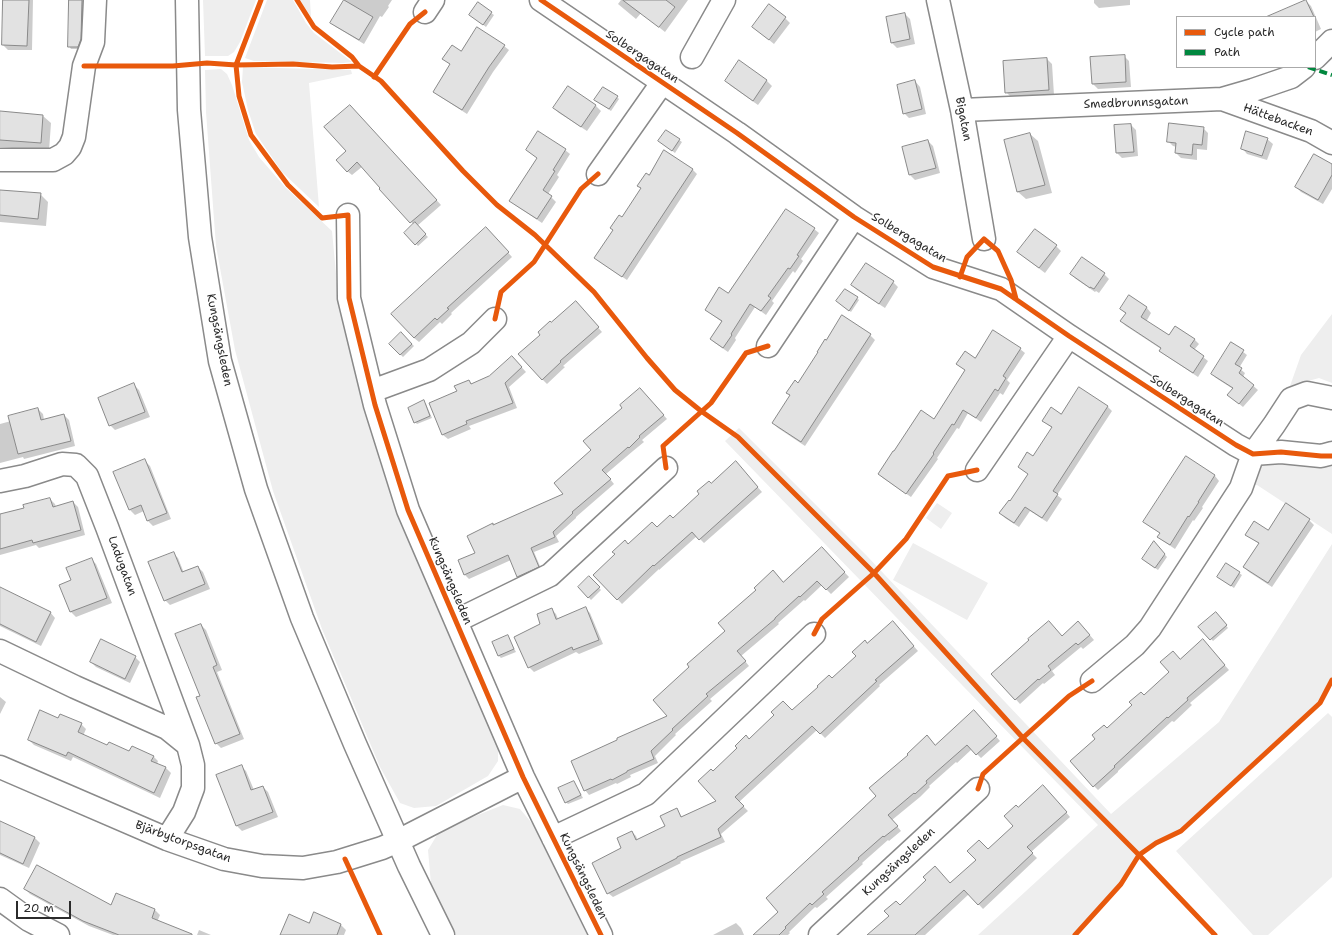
<!DOCTYPE html>
<html>
<head>
<meta charset="utf-8">
<style>
  body { margin:0 }
  #map { position:relative; width:1332px; height:935px; overflow:hidden; background:#fff; font-family:"Shantell Sans",sans-serif }
  canvas { display:block }
  .legend { position:absolute; left:1176px; top:16px; width:140px; height:52px; box-sizing:border-box; background:#fff; border:1px solid #aaa; margin:0; padding:5px 7px; list-style:none; font-size:12px; color:#2b2b2b }
  .legend li { display:flex; align-items:center; gap:8px; height:20px }
  .legend b { width:20px; border:1px solid #aaa }
  .scale { position:absolute; left:16px; top:901px; width:55px; height:18px; box-sizing:border-box; border:2px solid #2b2b2b; border-top:0; padding-left:5px; font-size:12px; line-height:14px; white-space:nowrap; color:#2b2b2b; -webkit-text-stroke:3px #fff; paint-order:stroke }
</style>
</head>
<body>
<div id="map">
<canvas width="1332" height="935"></canvas>
<ul class="legend">
<li><b style="height:5px;background:#e8590c"></b>Cycle path</li>
<li><b style="height:5px;background:#00873e"></b>Path</li>
</ul>
<div class="scale">20 m</div>
</div>
<script>
const context = document.querySelector('canvas').getContext('2d');
context.lineJoin = 'round';
function fillPath(path, color) { context.fillStyle = color; context.fill(path, 'evenodd'); }
function strokePath(path, color, width, dash) { context.strokeStyle = color; context.lineWidth = width; context.lineCap = dash ? 'butt' : 'round'; context.setLineDash(dash || []); context.stroke(path); }
function label(font, color, halo, rows, align = 'center') {
  context.font = font + ' "Shantell Sans",sans-serif'; context.lineWidth = 3; context.setLineDash([]); context.textBaseline = 'middle'; context.strokeStyle = halo; context.fillStyle = color; for (const [text, x, y, turn = 0] of rows) {
    context.save(); context.translate(x, y); context.rotate((+turn || 0) * Math.PI / 180); context.textAlign = isNaN(turn) ? turn : align; if (halo) context.strokeText(text, 0, 0); context.fillText(text, 0, 0); context.restore();
  }
}
fillPath(new Path2D(`
  M203,0H256L240,42L234,52L228,56H205Z
  M267,0H293L306,23L314,33L352,62L343,63L254,61L245,58Z
  M300,0H310L311,17Z
  M243,67L351,70L352,74L309,83L319,207L282,172L256,134L248,110L242,82Z
  M221,69L227,74L232,85L249,140L259,157L285,187L332,231L339,306L361,386L498,748V761L488,776L436,806L414,808L400,803L380,767L322,629L273,491L235,350L216,246L206,112L205,70Z
  M1332,314V383L1319,378L1290,386L1301,355Z
  M739,428L867,556L1111,814L1219,722L1332,544V680L1320,703L1181,831L1156,843L1139,855L1121,884L1075,935H978L1098,825L725,441Z
  M1253,454L1332,456V534L1257,485L1241,488Z
  M937,503L952,513L941,529L926,518Z
  M913,543L988,583L967,620L893,580Z
  M1328,713L1332,717V877L1268,935H1253L1176,851Z
  M503,805L520,809L536,828L587,935H456L431,884L428,850L440,830Z`), '#eee');
fillPath(new Path2D(`
  M4,0H33L32,50H8L3,45Z
  M70,0H85L82,42L80,49H71L69,46Z
  M345,0H392L388,6L389,7L382,17L380,16L364,44L336,27L331,23Z
  M621,0H688L665,32L641,13L636,19L618,4Z
  M1094,0H1130V5L1099,8L1094,3Z
  M1306,1L1311,6L1321,29L1315,32V17H1293Z
  M478,4L494,15L486,27L470,15Z
  M905,14L910,19L915,44L897,48L892,43Z
  M785,18L790,23L774,44L753,27Z
  M504,46L509,50L493,72L467,114L439,96L434,92L451,65L443,59L461,53Z
  M1124,56L1129,61L1131,87L1098,89L1093,84L1091,58Z
  M1047,59L1052,64L1054,95L1011,97L1006,92Z
  M740,62L767,81L772,86L758,105L731,86L726,81Z
  M915,81L920,87L926,114L909,118L904,113Z
  M617,97L619,99L611,111L598,102Z
  M596,106L601,111L587,131L559,113L554,108Z
  M355,111L441,205L417,226L428,237L418,246L416,244L414,225L380,189L382,188L363,166L352,175L347,171V151Z
  M0,112L43,116L51,123L49,151L0,147Z
  M1131,125L1136,130L1138,156L1122,158L1117,153Z
  M1203,128L1208,133L1207,150L1197,149V160L1181,158L1176,153L1177,147L1173,146L1168,141Z
  M666,131L682,142L675,153L659,141Z
  M1030,134L1038,141L1052,193L1026,199L1018,192Z
  M1267,139L1273,144L1267,160L1247,154L1242,148Z
  M928,141L933,146L940,173L915,180L910,175Z
  M527,150H565L570,154L557,175L559,177L548,194L556,202L542,223L515,205L511,201L538,159Z
  M1332,165V189L1323,204L1301,192L1296,187Z
  M692,169L697,174L627,280L600,262L595,258L613,231L611,228L622,218L642,189L639,186L649,176Z
  M0,191L40,194L48,202L46,226L0,222Z
  M486,228L512,257L451,313L452,314L442,324L440,322L419,342L414,338Z
  M814,229L819,233L801,259L803,261L795,273L793,271L772,301L774,303L766,315L755,307L735,338L736,340L728,352L715,343L711,339L722,322L706,310Z
  M1056,246L1061,251L1045,273L1024,257Z
  M866,264L893,282L898,287L885,308L857,290L852,285Z
  M1071,274H1104L1109,279L1099,293L1096,291L1095,292L1076,279Z
  M1129,297L1147,308L1151,313L1146,322L1169,337L1194,339L1199,344L1194,350L1208,361L1198,377L1165,355L1160,351L1161,349L1126,326L1121,321L1126,314L1121,309Z
  M857,298L859,300L851,312L837,301Z
  M580,307L602,332L563,366L565,367L547,384L542,379L541,335L551,324Z
  M843,317L870,335L875,340L805,446L778,428L773,423Z
  M401,333L414,346L403,357L390,344Z
  M1232,343L1247,355L1239,368L1245,373L1243,377L1258,390L1243,407L1233,399V389L1216,378L1212,374Z
  M1020,349L1025,353L1007,380L1010,383L1003,395L1000,393L981,422L968,413L959,429L957,428L937,458L938,459L911,497L883,478L879,474L934,420L966,371L957,364Z
  M516,361L526,372L509,387L517,408L469,426L471,429L448,439L443,435L430,404L458,392L469,381L472,384L490,377Z
  M134,385L139,390L150,417L115,430L110,425Z
  M644,393L667,419L642,440L644,442L633,451L606,474L614,484L576,517V518L556,536L559,542L534,552L542,571L522,581L518,577L511,560L469,579L465,575L493,526L565,494L593,450Z
  M424,402L426,404L432,418L417,424L415,422Z
  M1107,406L1112,411L1057,495L1062,499L1047,522L1030,511L1019,527L1005,518L1001,513L1011,502L1029,475L1034,458L1052,428L1043,421L1062,415Z
  M38,409L43,414L44,420L64,415L69,420L75,446L24,459L23,457L0,463V424L11,421Z
  M1186,458L1215,476L1219,481L1202,507L1203,508L1194,521L1193,520L1175,549L1163,541L1158,537L1161,534L1145,522Z
  M145,461L150,466L171,519L153,526L148,521L144,511L135,515L130,510L115,473Z
  M740,467L762,492L704,543L697,536L659,570V569L622,604L595,575L628,545L673,519L711,484Z
  M50,499L55,504L56,507L73,502L78,507L85,535L39,548L36,545L0,555V515L25,509Z
  M1309,520L1314,525L1272,587L1249,572L1244,567L1259,544L1246,534L1268,531Z
  M1154,543L1167,557L1158,570L1146,562Z
  M173,553L178,558L184,573L198,567L203,572L210,589L170,605L165,600Z
  M826,553L849,577L831,594L822,585L805,601L804,600L778,623L779,624L741,656L749,666L710,699L712,701L675,734L676,735L655,756L658,763L630,775L631,777L617,784L616,783L589,795L585,790L669,716L784,583Z
  M91,559L96,564L112,603L76,617L71,612L72,581Z
  M1227,565L1242,575L1234,588L1221,579Z
  M589,577L601,590L591,600L579,587Z
  M0,588L50,612L55,618L41,646L0,626Z
  M585,608L590,613L603,644L579,654L576,652L534,672L529,667L542,624L552,610L556,614L558,619Z
  M1216,613L1228,628L1213,641L1200,627Z
  M201,625L206,630L222,670L217,672L244,739L221,748L216,743L201,696Z
  M897,627L918,651L879,685L880,686L825,738L817,730L739,802L748,811L721,834L725,842L680,862L681,863L613,897L608,893L623,848L632,832L636,836L638,841L666,827L676,809L682,817L718,801L713,772L749,740L792,712L832,680L858,656L867,644Z
  M1083,627L1094,640L1083,649L1081,647L1052,671L1055,675L1044,684L1043,683L1020,704L993,674Z
  M508,637L516,652L501,658L499,656L493,643Z
  M1207,645L1229,670L1190,703L1192,705L1174,722L1172,721L1118,771V772L1098,790L1094,786L1107,729L1170,672L1180,660Z
  M135,657L140,662L130,683L96,667L91,662Z
  M0,697L6,702L0,714Z
  M978,716L1000,741L981,758L972,749L957,763L956,762L929,786L930,787L920,797L892,820L901,831L889,841L888,840L862,863L863,864L826,897L828,899L817,908L815,907L789,932L790,933L788,935H772L780,912L935,746Z
  M59,720L81,724L86,729L83,736L108,747L130,752L153,756L158,761L157,764L166,768L171,773L160,798L73,757L71,761L34,745L29,740Z
  M241,766L246,771L254,790L263,787L268,792L278,817L242,831L237,826L217,776Z
  M574,782L583,798L568,804L566,802Z
  M1048,791L1070,817L1031,852L1037,858L983,909L969,894L925,935H868L900,906L950,884L1015,826L1019,809Z
  M0,822L35,838L40,843L29,868L0,855Z
  M25,889L112,906L155,910L160,915L157,922L170,935H113L89,926L30,894Z
  M315,914L341,925L346,930L344,935H281L310,924Z
  M736,923L741,928L744,935H713Z
  M199,930L211,935H197Z`), '#0003');
const building = new Path2D(`
  M3,0H29L27,46L2,45Z
  M69,0H82L81,39L78,47H68Z
  M344,0L373,17L359,40L330,23Z
  M623,0H666L675,7L659,27Z
  M1306,0L1314,17H1266Z
  M478,2L492,12L483,25L469,15Z
  M769,4L786,17L769,40L752,27Z
  M905,13L910,39L891,43L886,17Z
  M477,27L505,45L489,67L462,110L433,92L450,64L442,59L452,45L461,51Z
  M1125,55L1126,82L1092,84L1090,57Z
  M1047,58L1049,90L1005,93L1003,61Z
  M739,60L767,80L753,101L725,81Z
  M915,80L922,109L903,114L897,85Z
  M568,86L596,105L581,127L553,108Z
  M603,87L618,96L609,109L594,100Z
  M350,105L437,200L410,223L379,189L380,188L357,162L347,172L336,160L346,151L324,127Z
  M0,111L43,115L41,143L0,140Z
  M1169,123L1204,127L1202,145L1193,144L1192,155L1175,153L1176,143L1167,142Z
  M1131,124L1134,152L1116,153L1114,125Z
  M666,130L680,139L672,151L658,141Z
  M538,131L566,149L553,170L555,171L543,190L552,196L537,219L509,201L537,158L526,150Z
  M1246,131L1268,138L1262,156L1241,149Z
  M1030,133L1045,185L1017,192L1004,140Z
  M928,140L936,168L909,175L902,147Z
  M664,150L693,169L622,277L594,258L613,230L610,228L619,215L622,217L641,188L637,186L646,173L649,175Z
  M1314,154L1332,164V175L1318,200L1295,187Z
  M0,190L41,193L38,219L0,215Z
  M786,209L815,228L797,255L799,256L790,269L788,268L768,296L771,298L761,311L750,304L731,334L732,335L723,348L710,339L722,321L705,310L719,287L728,293Z
  M415,222L426,234L415,245L404,233Z
  M486,227L509,252L447,308L449,309L437,320L435,318L414,338L391,314Z
  M1035,229L1057,245L1039,268L1017,252Z
  M1082,257L1105,273L1094,289L1090,287V288L1070,274Z
  M866,263L894,281L879,304L851,285Z
  M845,289L858,297L849,311L836,301Z
  M1129,295L1147,307L1141,317L1169,335L1175,326L1195,339L1190,346L1204,356L1193,373L1159,351L1161,348L1120,321L1126,313L1120,309Z
  M576,301L599,327L560,361L561,362L542,380L518,354L540,335L538,332L550,321L551,322Z
  M842,315L871,334L801,442L772,423L790,395L786,393L795,380L798,383L818,352H817L825,339L826,340Z
  M993,330L1021,348L1003,376L1006,378L998,391L995,389L976,418L963,410L954,425L952,424L933,453L934,454L906,494L878,474L893,451H894L921,410L934,419L965,370L956,364L965,351L975,358Z
  M401,332L412,344L400,355L389,344Z
  M1231,342L1244,350L1235,364L1242,368L1239,373L1254,385L1239,404L1227,395L1233,388L1211,374Z
  M512,356L522,367L505,383L513,403L466,421L467,424L442,435L429,403L457,391L454,386L469,380L471,384L489,376Z
  M134,383L145,412L109,426L98,398Z
  M1079,387L1108,406L1053,491L1058,494L1042,518L1025,507L1014,523L999,513L1009,500L1010,501L1028,474L1018,467L1027,452L1033,456L1052,427L1042,421L1051,407L1061,414Z
  M640,388L664,415L639,436L640,437L629,448L628,447L602,470L611,479L572,512L573,513L553,532L555,537L531,548L539,567L517,577L508,555L464,575L458,560L475,553L467,536L493,523V525L563,494L554,483L591,450L583,441L622,408L620,405Z
  M424,400L430,416L414,423L408,408Z
  M38,408L41,420L64,414L71,441L18,454L8,416Z
  M1186,456L1215,475L1198,502H1199L1189,517L1188,516L1170,545L1157,537L1160,533L1143,522Z
  M145,459L167,513L147,521L141,505L129,510L113,472Z
  M736,461L758,487L699,540L692,532L654,566L653,565L617,600L593,575L615,554L612,552L625,540L628,544L652,522L657,527L670,515L673,518L699,494L697,491L709,481L711,483Z
  M50,498L53,507L73,501L81,530L33,543L32,540L0,549V514L24,508L23,505Z
  M1286,503L1310,519L1268,583L1243,567L1259,543L1245,535L1254,521L1268,530Z
  M1154,541L1165,554L1155,568L1142,559Z
  M822,547L845,572L826,590L817,581L800,597L799,596L775,618V619L737,651L746,661L706,694L708,696L672,729L673,730L651,751L654,759L627,771V772L612,780L611,779L584,791L571,761L617,740V738L667,716L653,700L689,667L687,664L725,631L718,623L756,590L754,588L773,570L783,582Z
  M174,552L182,572L198,566L205,584L164,601L148,562Z
  M92,558L107,598L70,612L59,585L71,580L66,568Z
  M1226,563L1240,572L1231,586L1217,577Z
  M589,576L600,587L588,598L578,587Z
  M0,587L51,612L36,642L0,624Z
  M586,607L599,640L573,650L572,647L528,668L514,637L540,624L537,614L552,608L556,619Z
  M1216,612L1227,625L1210,640L1198,627Z
  M893,621L914,646L875,680L877,681L820,734L812,726L735,797L744,806L718,829L721,837L677,857V858L607,894L592,863L621,848L617,838L632,831L636,840L665,826L660,816L677,808L681,817L716,801L698,781L711,769L713,771L737,748L735,746L746,735L749,739L774,715L771,712L783,701L792,710L818,687L817,686L829,675L832,678L856,656L852,652L865,640L867,643Z
  M1049,621L1062,636L1078,621L1090,635L1078,645L1076,643L1048,666L1051,670L1039,680L1038,679L1015,700L991,674L1029,640L1028,639Z
  M201,624L217,665L213,667L240,734L215,744L196,697L200,696L175,634Z
  M508,635L514,649L498,656L492,642Z
  M101,639L136,656L125,679L90,662Z
  M1203,639L1225,665L1187,698L1188,700L1168,718L1167,717L1114,766L1115,767L1093,787L1070,761L1095,739L1092,735L1104,725L1107,728L1132,705L1129,702L1141,692L1144,695L1169,672L1160,662L1173,651L1180,659Z
  M40,710L58,718L60,714L82,723L78,732L107,745L109,742L129,751L132,746L154,756L151,761L166,767L154,793L68,752L66,756L28,740Z
  M974,710L997,736L976,755L967,745L926,781L927,783L915,794L914,793L888,815L898,826L884,837L883,836L858,858L859,859L822,892L824,894L812,905L810,903L785,927L786,928L779,935H753L778,912L766,898L876,796L869,788L908,755L907,754L927,735L935,745Z
  M242,765L251,790L263,786L273,812L236,826L216,775Z
  M574,781L581,795L565,803L558,788Z
  M1043,785L1067,812L1027,847L1033,853L978,905L964,890L915,935H867L889,916L884,911L896,901L900,905L926,880L923,877L935,866L950,883L976,860L967,851L979,840L988,849L1013,826L1004,816L1016,805L1018,807Z
  M0,821L35,837L23,864L0,853Z
  M37,865L111,905L116,893L155,909L152,918L192,934V935H119L83,921L24,889Z
  M314,912L341,924L337,935H280L289,914L309,923Z`);
fillPath(building, '#e2e2e2');
strokePath(building, '#8a8a8a', 1);
const minor = new Path2D(`
  M541,0L737,133L854,217L933,267L1001,289L1069,336L1236,445L1253,454L1281,452L1321,456L1332,453
  M938,0L962,110L984,239
  M425,12L433,0
  M692,57L724,0
  M1315,58L1332,41
  M1222,99L1311,131L1332,143
  M962,110L1222,99L1253,90L1291,77L1304,67
  M0,160H53L64,154L70,147L74,137L84,66L93,42L95,0
  M598,174L662,83
  M348,215L349,298L375,405L408,510L523,777L601,935
  M768,346L854,217
  M372,391L429,370L471,343L495,319
  M977,470L1069,336
  M0,481L25,476L62,464L76,465L87,476L107,527L188,745
  M456,621L550,575L666,468
  M0,651L75,687L167,728L188,745L193,765V788L184,812L167,839
  M1092,681L1135,645L1150,628L1241,488L1253,454L1274,425L1291,399L1307,393L1332,398
  M0,767L167,839L224,859L262,866L303,868L337,862L382,848L398,841L523,777
  M553,838L646,794L814,634
  M0,899L29,920L58,935
  M820,935L978,789`);
const major = new Path2D(`
  M187,0L189,110L200,237L220,361L256,489L302,618L355,744L409,866L443,935`);
strokePath(minor, '#8a8a8a', 25);
strokePath(major, '#8a8a8a', 25);
strokePath(minor, '#fff', 22);
strokePath(major, '#fff', 22);
strokePath(new Path2D(`
  M1308,67L1332,75`), '#00873e', 4, [8, 4]);
strokePath(new Path2D(`
  M261,0L236,65L239,96L251,135L288,185L322,218L348,215L349,298L375,405L408,510L523,777L601,935
  M297,0L314,27L352,57L359,66
  M541,0L737,133L854,217L933,267L1001,289L1069,336L1236,445L1253,454L1281,452L1321,456H1332
  M84,66H173L207,63L236,65L293,64L332,67L359,66L381,81L463,171L497,205L535,235L594,292L647,358L675,390L701,411L738,437L874,573L1023,738L1139,855L1215,935
  M374,77L410,24L425,12
  M960,277L967,257L984,239L998,251L1011,280L1016,299
  M495,319L501,292L534,262L581,189L598,174
  M666,468L663,446L711,403L746,353L768,346
  M814,634L822,619L874,573L906,539L948,476L977,470
  M978,789L983,774L1069,696L1092,681
  M345,859L380,935
  M1075,935L1121,884L1139,855L1156,843L1181,831L1320,703L1332,680`), '#e8590c', 5);
label('12px', '#2b2b2b', '#fff', [
  ["Solbergagatan",642,57,34],
  ["Smedbrunnsgatan",1136,103,-2],
  ["Bigatan",963,119,79],
  ["Hättebacken",1278,120,20],
  ["Solbergagatan",909,238,31],
  ["Kungsängsleden",219,340,79],
  ["Solbergagatan",1187,401,33],
  ["Ladugatan",122,566,70],
  ["Kungsängsleden",450,581,67],
  ["Bjärbytorpsgatan",183,842,20],
  ["Kungsängsleden",899,862,-43],
  ["Kungsängsleden",583,876,64]
]);
</script>
</body>
</html>
